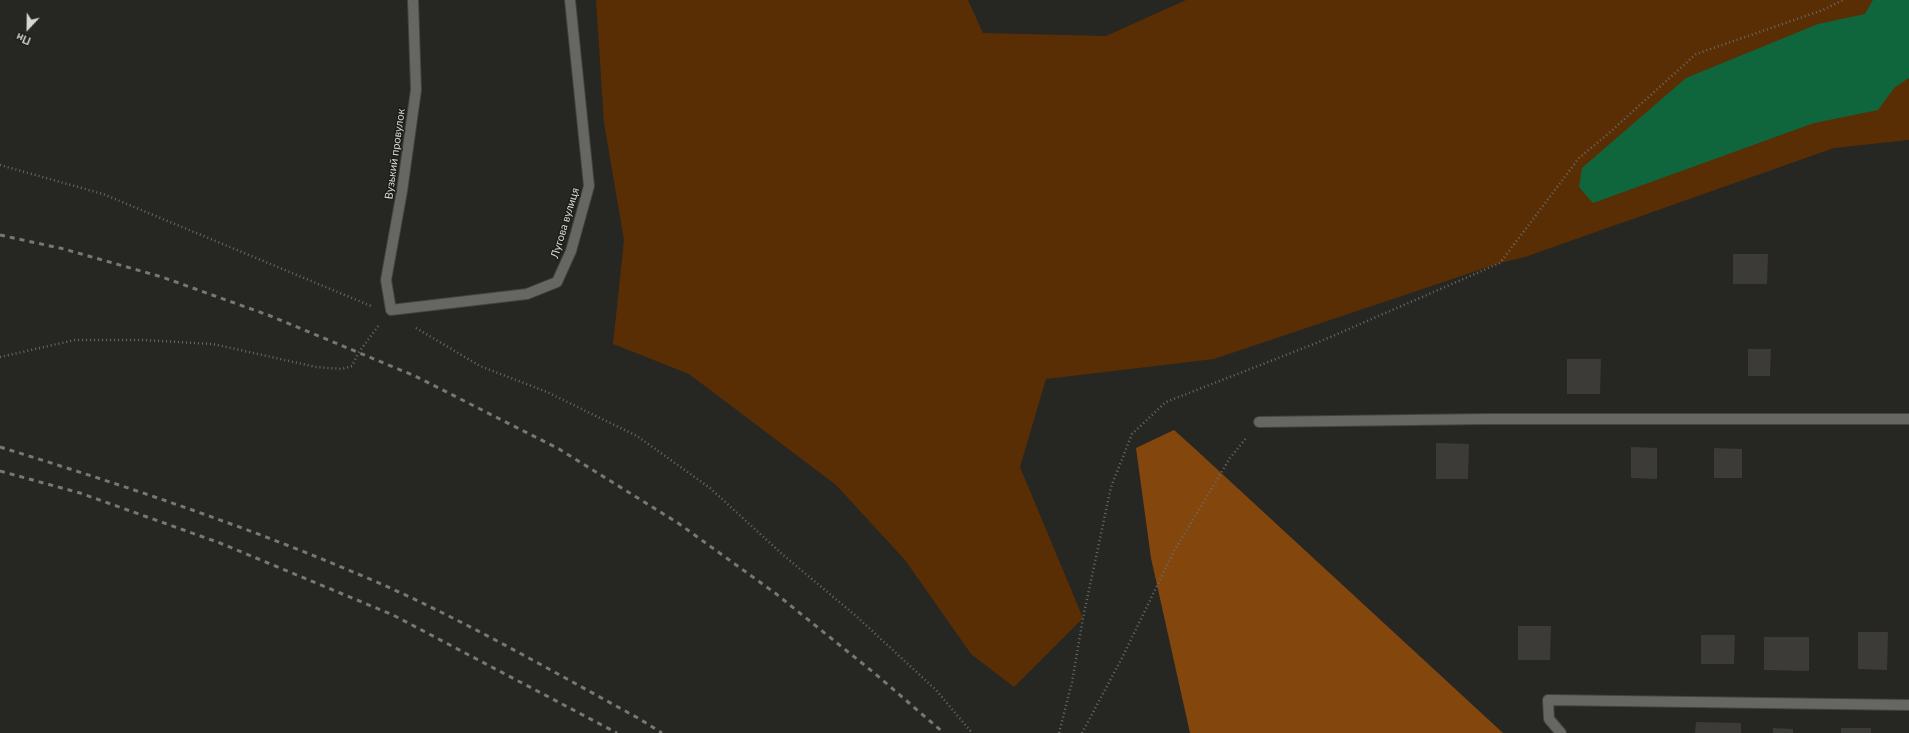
<!DOCTYPE html>
<html>
<head>
<meta charset="utf-8">
<style>
  body { margin:0 }
  #map { position:relative; width:1909px; height:733px; overflow:hidden; background:#262622; font-family:Lato,sans-serif }
  canvas { display:block }
  .north { position:absolute; left:8px; top:8px; width:40px; height:40px; -webkit-text-stroke:3px #1d1d19; paint-order:stroke; rotate:202deg; font-size:11px; font-weight:700; line-height:16px; text-align:center; color:#d7d7d5 }
  .north::after { content:''; display:block; margin:auto; width:14px; height:18px; background:#d7d7d5; clip-path:polygon(50% 0,100% 100%,50% 72%,0 100%) }
</style>
</head>
<body>
<div id="map">
<canvas width="1909" height="733"></canvas>
<div class="north">Пн</div>
</div>
<script>
const context = document.querySelector('canvas').getContext('2d');
context.lineJoin = 'round';
function fillPath(path, color) { context.fillStyle = color; context.fill(path, 'evenodd'); }
function strokePath(path, color, width, dash) { context.strokeStyle = color; context.lineWidth = width; context.lineCap = dash ? 'butt' : 'round'; context.setLineDash(dash || []); context.stroke(path); }
function label(font, color, halo, rows, align = 'center') {
  context.font = font + ' Lato,sans-serif'; context.lineWidth = 3; context.setLineDash([]); context.textBaseline = 'middle'; context.strokeStyle = halo; context.fillStyle = color; for (const [text, x, y, turn = 0] of rows) {
    context.save(); context.translate(x, y); context.rotate((+turn || 0) * Math.PI / 180); context.textAlign = isNaN(turn) ? turn : align; if (halo) context.strokeText(text, 0, 0); context.fillText(text, 0, 0); context.restore();
  }
}
fillPath(new Path2D(`
  M596,0H968L983,33L1106,36L1186,0H1909V140L1834,148L1525,257L1500,263L1214,359L1046,379L1020,467L1083,618L1014,687L971,654L905,560L836,485L689,374L613,344L624,240L604,123Z`), '#592e04');
fillPath(new Path2D(`
  M1174,430L1193,447L1503,733H1190L1151,558L1136,448Z`), '#83470e');
fillPath(new Path2D(`
  M1873,0H1909V78L1894,88L1878,110L1814,123L1593,203L1579,187L1582,168L1686,78L1818,24L1865,14Z`), '#10663c');
fillPath(new Path2D(`
  M1733,254H1768L1767,284H1733Z
  M1748,349H1771L1770,376H1748Z
  M1567,359H1601L1600,394H1567Z
  M1436,443L1469,444L1468,479H1436Z
  M1631,447L1657,448V479L1631,478Z
  M1714,448L1742,449V478H1714Z
  M1518,626H1551L1550,660H1518Z
  M1858,632H1888L1887,670L1858,669Z
  M1701,635H1735L1734,664H1701Z
  M1764,637H1809V671L1764,670Z
  M1696,722L1741,723V733H1695Z
  M1773,728L1793,729V733H1773Z
  M1841,728H1871V733H1841Z`), '#3d3b37');
const street = new Path2D(`
  M413,0L416,90L402,191L386,280L391,310L527,294L557,282L571,251L589,186L570,0
  M1259,422L1485,419H1909
  M1561,733L1549,719L1548,700L1909,705`);
strokePath(street, '#434340', 12);
strokePath(new Path2D(`
  M0,165L103,194L371,306
  M416,328L480,366L547,392L637,436L710,488L782,554L856,616L936,690L972,733
  M0,357L75,340H143L213,344L316,367L342,369L352,366L359,352L379,325
  M1059,733L1072,682L1083,618L1111,487L1132,434L1166,402L1319,342L1500,263L1579,158L1609,133L1696,54L1823,10L1843,0
  M1082,733L1123,656L1174,551L1230,458L1247,437`), '#6a6a67', 2.5, [1, 3]);
strokePath(street, '#666662', 10);
strokePath(new Path2D(`
  M0,235L64,249L162,277L268,315L415,376L559,449L678,523L775,593L873,672L944,733
  M0,447C123,485 246,526 365,577C459,617 548,669 638,718L662,733
  M0,471L80,493L220,543L393,615L617,733`), '#777774', 3, [5, 5]);
label('11px', '#d7d7d5', '#1d1d19', [
  ["Вузький провулок",395,154,-82],
  ["Лугова вулиця",565,223,-73]
]);
</script>
</body>
</html>
